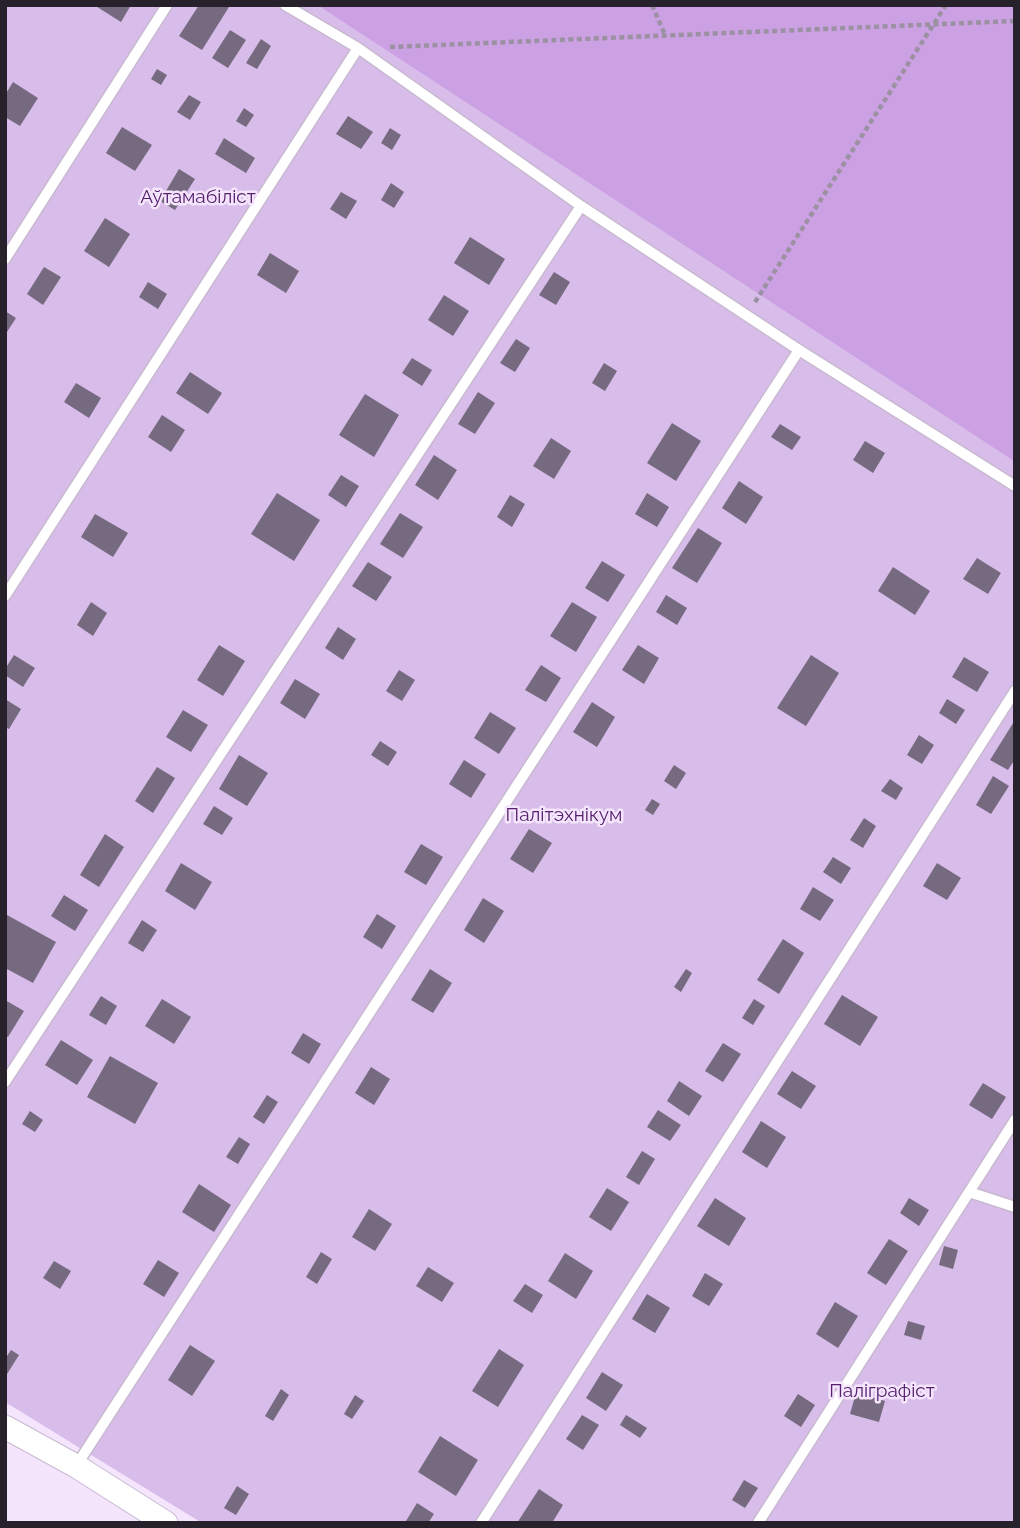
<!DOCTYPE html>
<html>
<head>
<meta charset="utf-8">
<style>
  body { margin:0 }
  #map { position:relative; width:1020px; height:1528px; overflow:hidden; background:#f4e5fd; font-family:Raleway,sans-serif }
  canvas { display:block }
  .frame { position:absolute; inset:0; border:7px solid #26212a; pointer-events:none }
</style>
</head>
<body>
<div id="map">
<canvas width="1020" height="1528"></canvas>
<div class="frame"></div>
</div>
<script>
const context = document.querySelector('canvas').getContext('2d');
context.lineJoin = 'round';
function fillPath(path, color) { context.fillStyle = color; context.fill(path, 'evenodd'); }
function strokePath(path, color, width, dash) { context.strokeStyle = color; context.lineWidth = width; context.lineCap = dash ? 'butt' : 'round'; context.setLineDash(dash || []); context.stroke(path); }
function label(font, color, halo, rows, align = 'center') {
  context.font = font + ' Raleway,sans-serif'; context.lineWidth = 5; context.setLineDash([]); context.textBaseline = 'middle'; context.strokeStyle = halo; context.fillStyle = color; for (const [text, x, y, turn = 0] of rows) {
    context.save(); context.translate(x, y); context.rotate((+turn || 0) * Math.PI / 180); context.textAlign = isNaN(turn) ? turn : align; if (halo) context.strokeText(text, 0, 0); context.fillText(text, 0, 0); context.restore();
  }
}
fillPath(new Path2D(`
  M5,5H317L1015,462V1523H202L5,1402Z`), '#d8bce9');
fillPath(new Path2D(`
  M317,5H1015V462Z`), '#cba1e3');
fillPath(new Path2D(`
  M94,5H131L121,22Z
  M199,5L229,7L202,50L179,36Z
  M230,30L246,40L228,68L212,58Z
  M261,39L271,46L257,69L246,63Z
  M157,69L167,75L161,85L151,79Z
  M13,82L38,98L20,126L5,117V95Z
  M189,95L201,102L190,120L177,112Z
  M244,108L254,115L246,127L236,121Z
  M348,116L373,132L361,149L336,134Z
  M122,127L152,145L135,171L106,153Z
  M390,128L401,135L392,150L381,143Z
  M224,138L255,158L246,173L215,154Z
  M179,169L195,179L175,210L160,201Z
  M391,183L404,192L394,208L381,200Z
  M341,192L357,201L346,219L330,209Z
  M105,218L130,234L109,267L84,251Z
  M470,237L505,259L489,285L454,263Z
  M270,253L299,271L286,293L257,275Z
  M44,267L61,277L43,305L27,294Z
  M554,272L570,282L556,305L539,295Z
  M148,282L167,294L158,309L139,297Z
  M444,295L469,311L453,336L428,320Z
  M5,311L16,318L5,335Z
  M516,339L530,348L515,372L500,363Z
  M412,358L432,370L422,386L402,373Z
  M604,363L617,371L605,391L592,383Z
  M190,372L222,393L208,414L176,393Z
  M76,383L101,398L89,418L64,402Z
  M478,392L495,403L475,434L458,424Z
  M365,394L399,415L374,457L339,435Z
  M162,415L185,430L171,452L148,437Z
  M672,423L701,441L676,481L647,463Z
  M780,424L801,437L792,450L771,437Z
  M551,438L571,451L554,479L533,466Z
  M865,441L885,453L873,473L853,460Z
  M434,455L457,470L438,500L415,485Z
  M341,475L359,486L346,507L328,495Z
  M739,481L763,497L746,524L722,508Z
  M277,493L320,520L294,561L251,534Z
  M647,493L669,507L657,527L635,514Z
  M510,495L525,504L512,527L497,517Z
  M400,513L423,527L403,558L380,544Z
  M95,514L128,533L113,557L81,537Z
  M698,528L722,543L697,583L672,568Z
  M977,558L1001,573L988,594L963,579Z
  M602,561L625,575L608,602L585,588Z
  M368,562L392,577L376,601L352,586Z
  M893,567L930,591L915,615L878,591Z
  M666,595L687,608L677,625L656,612Z
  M91,602L107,613L93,636L77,625Z
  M572,602L597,617L576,652L550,636Z
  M338,627L356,639L343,660L325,648Z
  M219,645L245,661L223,696L197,680Z
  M638,645L659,658L644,684L622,670Z
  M14,655L35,668L23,687L5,675V669Z
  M811,655L839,673L806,726L777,708Z
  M964,657L989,672L977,692L952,677Z
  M541,665L561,678L546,702L525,690Z
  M399,670L415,680L402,701L386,691Z
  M295,679L320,694L305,719L280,703Z
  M5,699L21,709L9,729L5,727Z
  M947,699L965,710L956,724L939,713Z
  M592,702L615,717L597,747L573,732Z
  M183,710L208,725L191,752L166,737Z
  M490,712L516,728L499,754L474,738Z
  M1015,720V759L1008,770L990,760Z
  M919,735L934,745L922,764L907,755Z
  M380,741L397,752L388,766L371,755Z
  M239,755L268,773L247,806L219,789Z
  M464,760L486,774L471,798L449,784Z
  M674,765L686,773L676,789L664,781Z
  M157,767L175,778L153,813L135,801Z
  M993,776L1009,786L991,814L976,805Z
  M890,779L903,788L896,800L881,791Z
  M652,799L660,804L653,815L645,810Z
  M214,806L233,818L222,835L203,824Z
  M864,818L876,826L863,848L850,840Z
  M529,829L552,843L533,873L510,859Z
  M105,834L124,847L99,887L80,875Z
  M421,844L443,857L426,885L404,872Z
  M833,857L851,868L841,884L823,872Z
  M181,863L212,882L195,910L165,891Z
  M937,863L961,878L947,900L923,886Z
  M813,887L834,900L820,921L800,909Z
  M64,895L88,910L75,931L51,916Z
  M483,898L504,911L484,943L464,930Z
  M377,914L396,926L382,949L363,937Z
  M7,915L56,942L33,983L5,968V919Z
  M142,920L157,930L143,952L128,943Z
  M783,939L804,953L779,994L757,980Z
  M430,969L452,983L433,1013L411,1000Z
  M686,969L692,973L681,992L674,987Z
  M842,995L878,1017L860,1046L824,1024Z
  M101,996L117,1006L106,1025L89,1015Z
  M162,999L191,1017L174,1044L145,1026Z
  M754,999L765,1006L753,1025L742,1018Z
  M5,1000L24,1011L8,1037L5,1035Z
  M303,1033L321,1044L309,1064L291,1053Z
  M61,1040L93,1060L77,1085L45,1065Z
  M723,1043L741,1054L723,1082L705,1071Z
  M110,1056L158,1083L135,1124L87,1097Z
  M371,1067L390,1079L374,1105L355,1093Z
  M792,1071L816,1086L801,1109L777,1094Z
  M679,1081L702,1096L689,1116L667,1101Z
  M983,1083L1006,1097L992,1119L969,1105Z
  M267,1095L278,1102L264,1124L253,1117Z
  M658,1110L681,1125L670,1141L647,1127Z
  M30,1111L43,1120L35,1132L22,1124Z
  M761,1121L786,1137L767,1168L742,1152Z
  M239,1137L250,1144L238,1164L226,1157Z
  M642,1151L655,1159L639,1185L626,1177Z
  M199,1184L231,1205L214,1232L182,1212Z
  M607,1188L629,1202L611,1231L589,1217Z
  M715,1198L746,1218L729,1246L697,1226Z
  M909,1198L929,1210L919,1226L900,1213Z
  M369,1209L392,1224L375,1251L352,1237Z
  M889,1239L908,1251L886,1285L867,1273Z
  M944,1246L958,1250L953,1269L939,1265Z
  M321,1252L332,1259L317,1284L306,1277Z
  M565,1253L593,1271L576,1299L548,1281Z
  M158,1260L179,1273L164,1297L143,1284Z
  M54,1261L71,1271L60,1289L43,1278Z
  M428,1267L454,1283L442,1302L416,1286Z
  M705,1273L723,1284L709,1306L692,1296Z
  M525,1284L543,1295L532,1313L513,1301Z
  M647,1294L670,1308L655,1333L632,1319Z
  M835,1302L858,1316L838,1348L816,1334Z
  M908,1321L925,1326L921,1340L904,1335Z
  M190,1345L215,1361L192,1396L168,1380Z
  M499,1349L524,1365L498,1407L472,1391Z
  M11,1350L19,1355L7,1374L5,1359Z
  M602,1372L623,1385L606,1411L586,1398Z
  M281,1389L289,1395L273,1421L265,1416Z
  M856,1393L885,1401L879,1422L850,1414Z
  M798,1394L815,1405L801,1427L784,1416Z
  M355,1395L364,1401L352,1419L344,1414Z
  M582,1415L599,1425L583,1450L566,1439Z
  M626,1415L647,1428L640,1438L620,1425Z
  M440,1436L478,1460L456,1496L418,1472Z
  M744,1480L758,1488L745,1508L732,1500Z
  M237,1486L249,1494L236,1515L224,1508Z
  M539,1489L563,1505L552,1523H517Z
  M417,1503L434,1514L428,1523H410L406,1521Z`), '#766a80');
const lane = new Path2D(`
  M285,5L358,48L581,206L799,350L1015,486
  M5,259L167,5
  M5,596L358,48
  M5,1082L581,206
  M969,1192L1015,1207
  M76,1466L799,350
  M481,1523L1015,691
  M758,1523L1015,1120`);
const street = new Path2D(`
  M5,1427L76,1466L166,1523`);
strokePath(lane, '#c8b9d1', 13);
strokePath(street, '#c8b9d1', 25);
strokePath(new Path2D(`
  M652,5L665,35
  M390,47L1015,21
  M755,302L946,5`), '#9c91a3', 4.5, [5, 3.5]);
strokePath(lane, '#fff', 10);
strokePath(street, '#fff', 23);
label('19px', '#56216e', '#f4e5fd', [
  ["Аўтамабіліст",198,197],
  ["Палітэхнікум",564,815],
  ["Паліграфіст",882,1391]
]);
</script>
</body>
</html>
